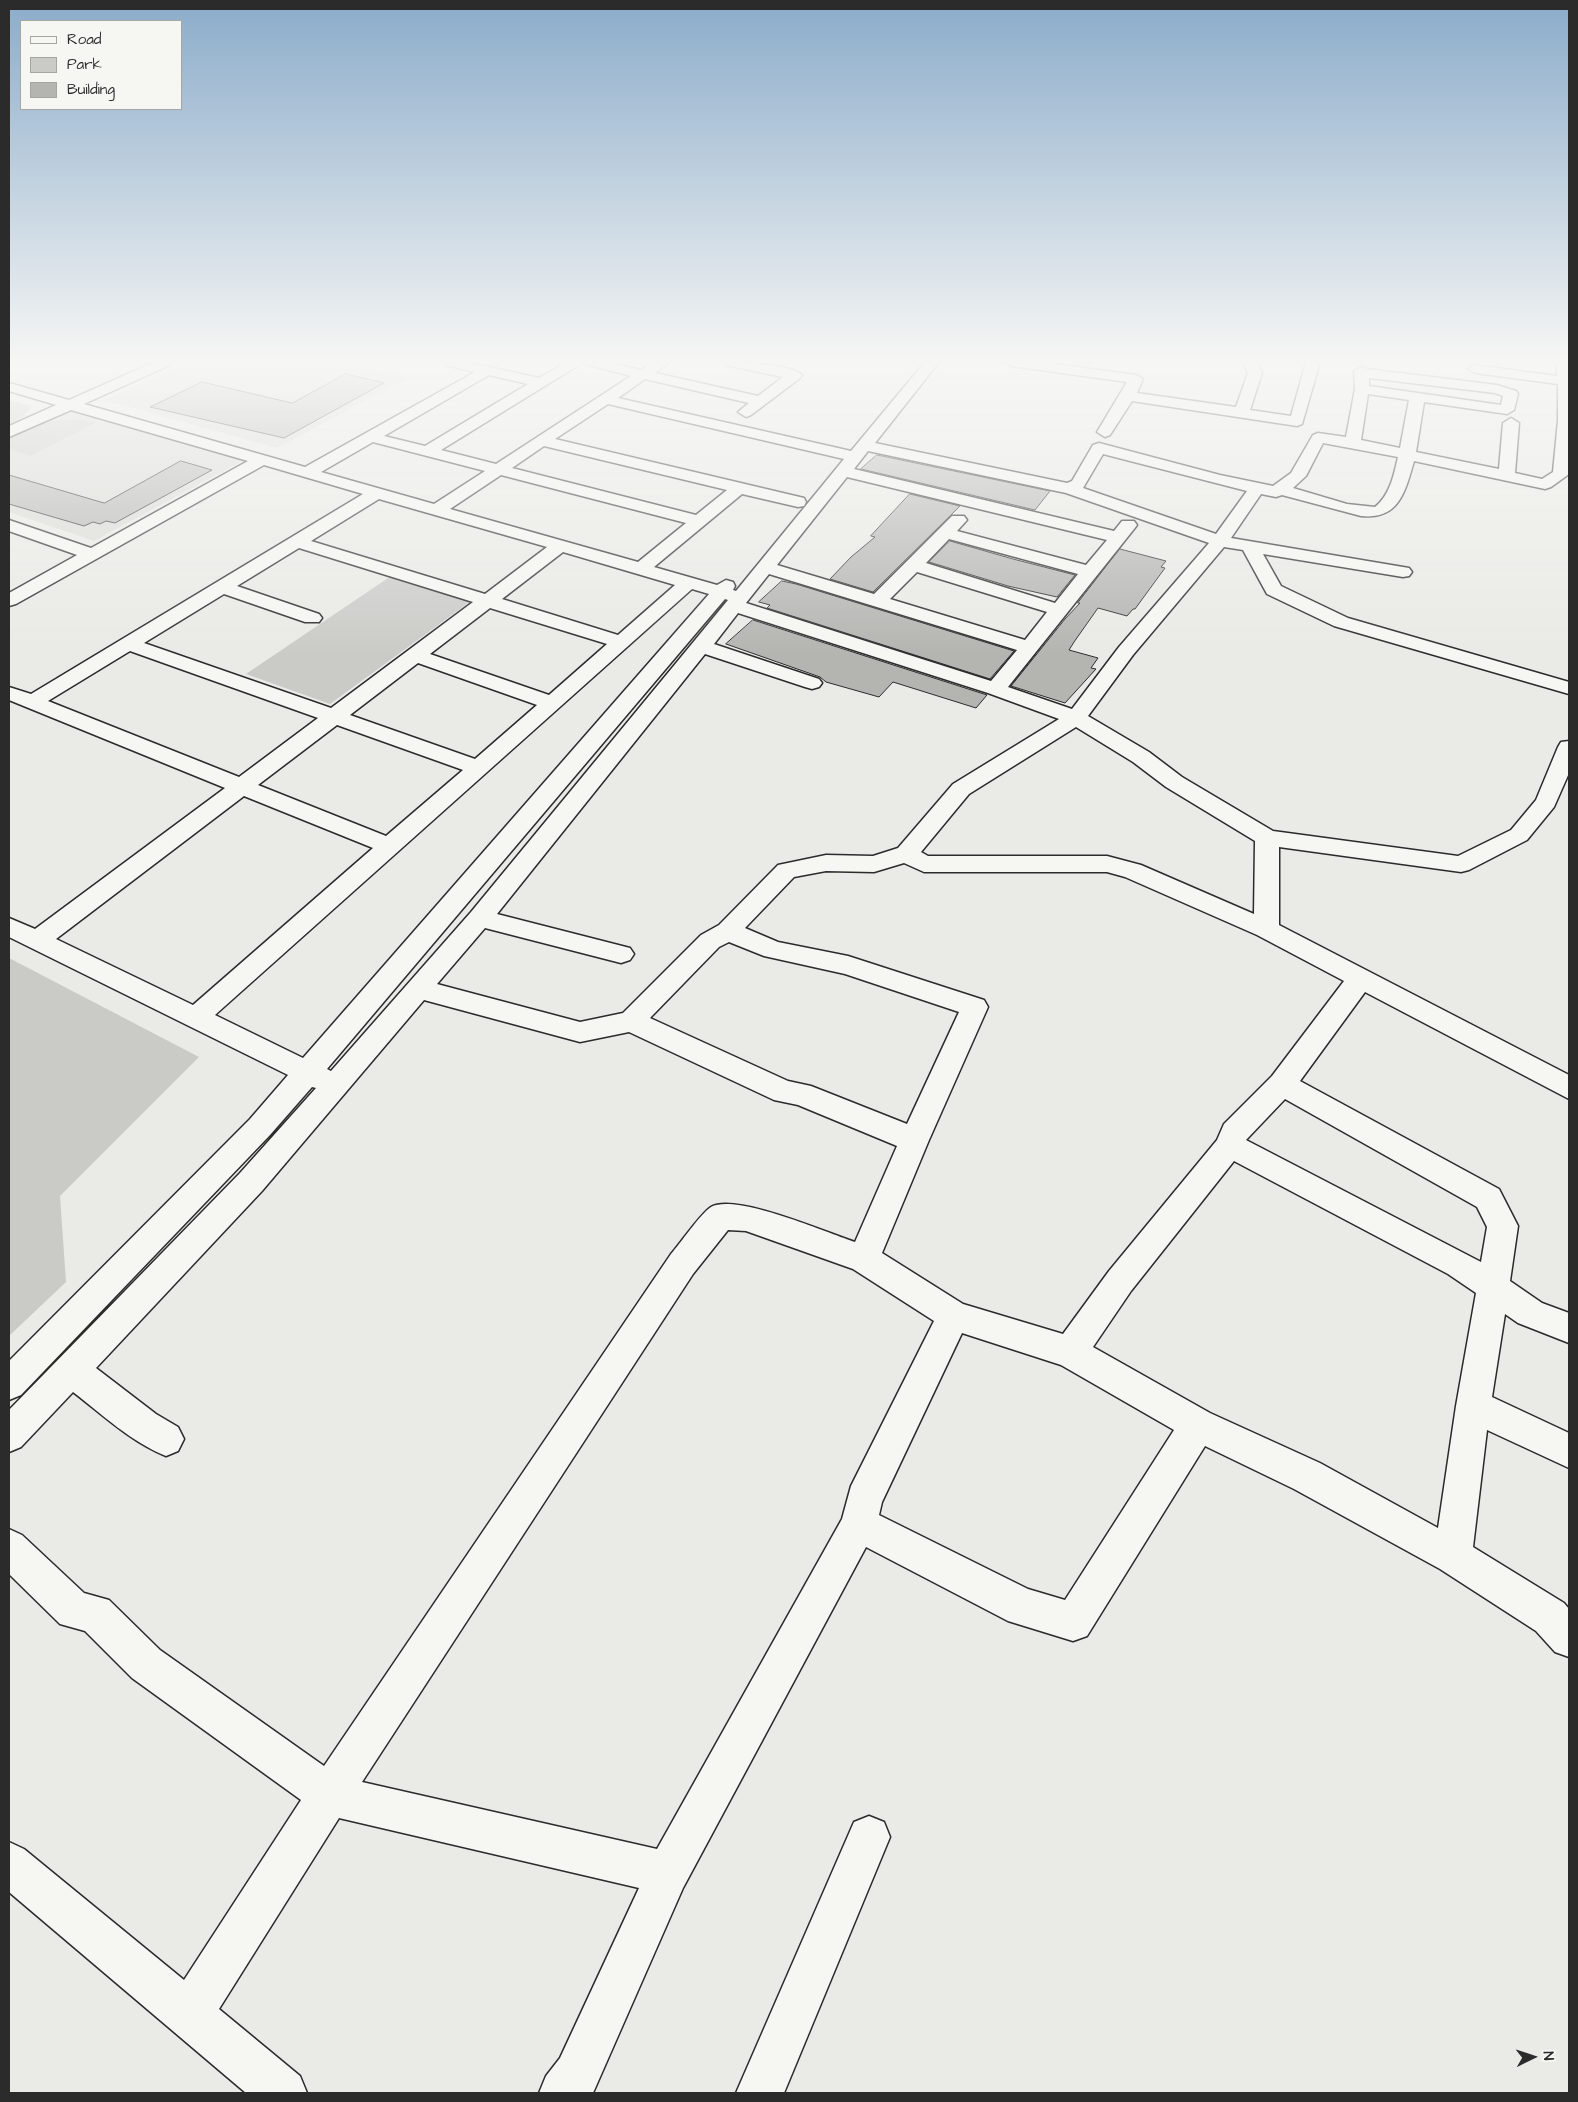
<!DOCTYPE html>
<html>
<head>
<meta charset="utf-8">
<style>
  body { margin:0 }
  #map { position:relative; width:1578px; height:2102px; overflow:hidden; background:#eaeae6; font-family:"Architects Daughter",sans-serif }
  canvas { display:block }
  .frame { position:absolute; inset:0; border:10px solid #2b2b2b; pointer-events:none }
  .legend { position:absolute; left:20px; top:20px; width:162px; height:90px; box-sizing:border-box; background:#f6f6f2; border:1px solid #a5a5a2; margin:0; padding:6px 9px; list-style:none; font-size:15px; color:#2b2b2b }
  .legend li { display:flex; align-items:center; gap:10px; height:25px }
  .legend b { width:25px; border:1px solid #a5a5a2 }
  .north { position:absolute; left:1508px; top:2032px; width:50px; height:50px; -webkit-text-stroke:4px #f6f6f2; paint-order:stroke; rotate:86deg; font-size:14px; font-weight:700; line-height:20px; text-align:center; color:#2b2b2b }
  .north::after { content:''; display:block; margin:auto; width:18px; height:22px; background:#2b2b2b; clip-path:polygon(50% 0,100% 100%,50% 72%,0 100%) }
</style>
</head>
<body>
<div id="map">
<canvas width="1578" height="2102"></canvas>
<div class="frame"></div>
<ul class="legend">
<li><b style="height:6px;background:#f6f6f2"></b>Road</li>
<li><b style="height:14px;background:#cacac7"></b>Park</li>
<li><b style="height:14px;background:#b4b4b1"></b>Building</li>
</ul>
<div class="north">N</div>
</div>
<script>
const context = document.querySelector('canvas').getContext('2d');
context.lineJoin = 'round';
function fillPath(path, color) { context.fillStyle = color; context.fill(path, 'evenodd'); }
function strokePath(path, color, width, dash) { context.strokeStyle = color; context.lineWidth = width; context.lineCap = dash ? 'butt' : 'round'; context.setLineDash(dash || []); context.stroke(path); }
fillPath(new Path2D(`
  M188,362H340L407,378L277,448L104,400Z
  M82,405L255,454L94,541L9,512V438Z`), '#dadad6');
fillPath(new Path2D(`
  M9,400L32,406L23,417L9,424Z
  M76,419L97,422L30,456L9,449V439L47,422Z
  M391,576L471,601L330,704L246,674Z
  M9,958L199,1057L60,1196L66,1282L9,1336Z`), '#cacac7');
const building = new Path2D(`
  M346,374L384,383L284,438L150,407L202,382L292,403Z
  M877,455L1050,491L1035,510L861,469Z
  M181,461L212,470L115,523L106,521L100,524L93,522L84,526L9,504V475L104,503Z
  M910,494L960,506L873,592L830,579L851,557L875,537L871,536Z
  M950,541L1013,559L1075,575L1057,597L1008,586L929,562Z
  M1120,549L1166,561L1161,567L1165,568L1135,609H1133L1127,616L1098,608L1074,642L1069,650L1098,658L1091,668L1096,669L1065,703L1011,686L1065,619L1080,603H1078Z
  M782,581L796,584L1014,651L990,679L767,608L770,605L759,602Z
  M753,620L987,695L976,708L893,682L879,697L826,682L820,677L726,644Z`);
fillPath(building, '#b4b4b1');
strokePath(building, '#2b2b2b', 1);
const minor = new Path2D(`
  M154,362H172L170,365L84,404L305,467L475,372L446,365L444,362H467L539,378L567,362H605L641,370L653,362H669L655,373L758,396L783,377L726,365L724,362C738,362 794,365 802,375L800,378L751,415L746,417L738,412L749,403L645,379L618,398L851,451L925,362H939L875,443L1067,483L1072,481L1093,445L1099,443L1220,475L1273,486L1291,473L1313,435L1318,433L1346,437L1355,389L1354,371L1361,367L1367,369L1497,385L1516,391L1518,394L1514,410L1507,414L1424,402L1416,452L1499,469L1503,423L1511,418L1519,423L1515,473L1542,479L1553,472L1558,421V384L1475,373L1468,369L1475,365L1557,376V362H1569V474L1551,487L1545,489L1414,461C1405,492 1399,520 1361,516L1282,495L1276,497L1261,494L1231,538L1409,568L1412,572L1409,576L1403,577L1263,554L1281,586L1348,618L1569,682V694L1334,626L1267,594L1243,550L1224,547L1133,655L1088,716L1149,752L1182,777L1273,831L1458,856L1511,830L1536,800L1558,747L1561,742L1569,741V773L1554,807L1527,840L1469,870L1461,872L1279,847V925L1569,1075V1099L1365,992L1300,1081L1499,1189L1518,1226L1510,1281L1542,1303L1569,1313V1343L1518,1323L1505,1314L1492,1397L1569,1433V1468L1487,1430L1473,1547L1564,1603L1569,1609V1657L1555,1652L1536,1631L1440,1569L1294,1489L1205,1446L1087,1636L1073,1641L1008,1621L866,1547L683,1888L593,2093H539L546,2076L560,2058L639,1888L339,1818L219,2009L300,2076L307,2093H246L9,1892V1842L24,1849L184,1980L301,1800L132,1678L85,1631L60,1624L9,1574V1529L22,1535L84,1593L109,1600L160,1650L324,1766L671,1254C680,1244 701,1213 711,1207C736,1193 827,1233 855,1242L897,1146L798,1105L774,1100L629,1032L580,1042L424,1000L262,1191L96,1368L156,1414L178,1427L184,1439L178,1451L166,1456C131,1442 103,1415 73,1392L21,1447L9,1452V1410L240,1173L316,1088L312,1087L270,1135L21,1395L9,1400V1361L250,1119L288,1075L9,937V918L35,929L225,788L9,700V687L31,694L363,494L264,465L16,604L9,606V593L77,555L9,531V520L91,548L248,461L71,410L9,437V426L56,405L9,391V383L69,400ZM582,363L631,376L496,464L441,450ZM489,375L528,384L425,446L384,436ZM1369,378L1495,393L1503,396L1501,405L1369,386ZM1368,394L1409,400L1400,448L1361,440ZM608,404L844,459L736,591L733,590L735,586L733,582L726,580L717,585L654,567L742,494L798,507L804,506L806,502L804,498L555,439ZM373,442L485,471L434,504L321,472ZM1323,443L1398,457C1394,475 1390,495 1375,507L1347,504L1293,488L1306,476ZM544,446L727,490L696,515L512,468ZM868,451L1066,493L1209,543L1119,647L1072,709L1008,687L1134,529L1137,525L1134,521H1122L1114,531L854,469ZM1103,454L1247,491L1216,534L1083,488ZM501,475L686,523L638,562L450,509ZM847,477L1107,540L1086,565L957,531L967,520L964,516H952L874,594L777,565ZM379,499L547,547L485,594L311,541ZM949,539L1078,574L1055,603L926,563ZM299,548L473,602L331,708L144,643L224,594L305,622H319L322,618L319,614L237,586ZM563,552L675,585L618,635L502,599ZM917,572L1047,612L1025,640L890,599ZM769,574L1017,650L991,681L746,603ZM692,589L709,594L303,1058L215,1015ZM725,599L728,600L471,912L331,1071L327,1069ZM490,608L607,644L549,695L430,654ZM738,613L988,693L1059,719L953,784L898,848L873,856L826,855L778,865L719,925L701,935L623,1013L580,1022L437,984L485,928L621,963L630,960L634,954L630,948L497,914L705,654L805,687L812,689L819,687L822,683L819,679L714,644ZM130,651L318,718L239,777L48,701ZM418,663L537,705L475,759L350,715ZM337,725L463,770L386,836L258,785ZM1076,727L1133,762L1166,787L1255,841L1254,914L1141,865L1107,856H928L921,852L969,794ZM244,796L373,848L193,1005L56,939ZM904,863L924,872H1107L1125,877L1257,935L1344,981L1272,1076L1224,1124L1217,1140L1109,1271L1063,1334L963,1304L882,1253L929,1140L988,1007L984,1000L848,956L778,942L745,928L794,877L826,871L874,872ZM729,942L764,956L845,974L959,1012L907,1124L811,1086L788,1081L650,1018L719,947ZM1285,1099L1477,1207L1487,1227L1481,1262L1246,1140ZM1234,1161L1448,1274L1476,1293L1456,1406L1438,1528L1320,1463L1210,1413L1093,1347L1131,1291ZM728,1230L746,1231L853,1269L934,1321L851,1486L842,1519L657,1849L362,1782L693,1274ZM962,1333L1061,1365L1174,1430L1065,1600L1028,1589L879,1515L882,1502Z
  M1004,362H1039L1136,375L1143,379L1137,393L1236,407L1248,373L1243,362H1257L1262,373L1250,410L1291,416L1306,362H1320L1302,424L1297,426L1132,401L1110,435L1105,437L1097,432L1127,382L1011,366Z
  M869,1816L884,1822L890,1837L784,2093H736L854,1822Z`);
strokePath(minor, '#2b2b2b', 3);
fillPath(minor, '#f6f6f2');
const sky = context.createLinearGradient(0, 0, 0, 656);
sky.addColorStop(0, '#8bacca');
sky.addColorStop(0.55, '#f6f6f4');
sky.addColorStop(1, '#f6f6f400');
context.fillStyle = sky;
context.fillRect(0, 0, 1578, 656);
</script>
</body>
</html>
